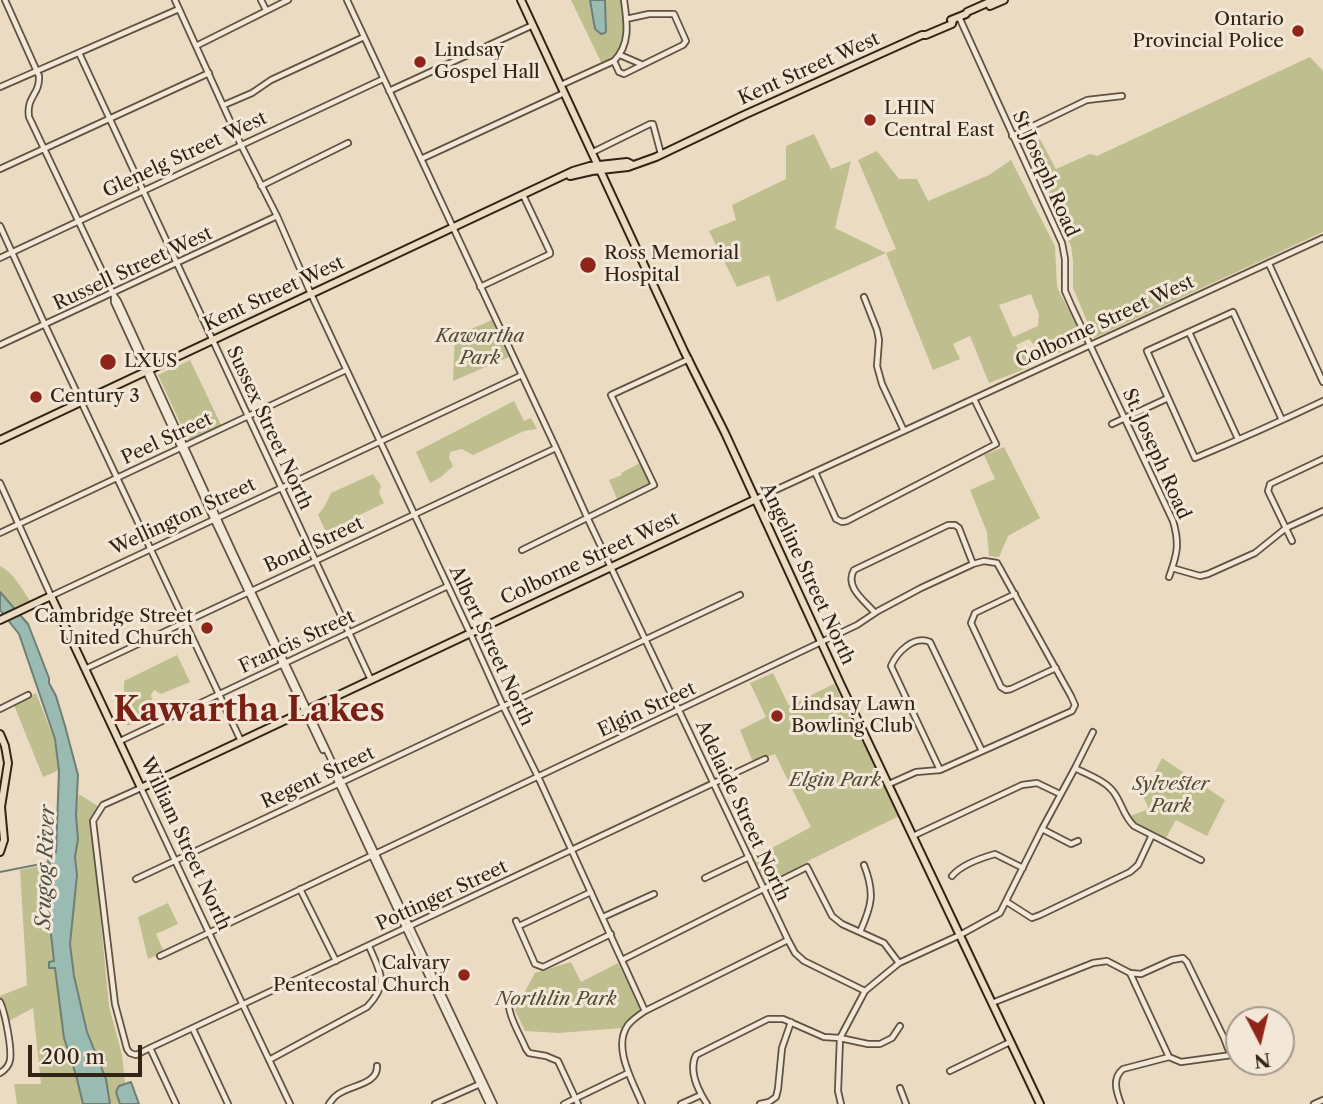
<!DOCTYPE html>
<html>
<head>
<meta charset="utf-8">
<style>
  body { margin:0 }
  #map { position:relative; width:1323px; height:1104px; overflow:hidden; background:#ecdbc3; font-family:"Libre Caslon Text",serif }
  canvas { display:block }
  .north { position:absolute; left:1225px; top:1006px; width:70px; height:70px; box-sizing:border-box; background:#f3e8d8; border:2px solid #a59a8a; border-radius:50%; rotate:173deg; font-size:19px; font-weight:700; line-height:28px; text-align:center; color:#312415 }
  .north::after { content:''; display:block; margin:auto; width:24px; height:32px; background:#8f2418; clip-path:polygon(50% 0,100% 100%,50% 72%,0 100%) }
  .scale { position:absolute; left:28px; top:1045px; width:114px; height:32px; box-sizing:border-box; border:4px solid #312415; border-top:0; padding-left:9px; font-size:21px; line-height:24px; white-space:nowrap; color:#312415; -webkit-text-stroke:5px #f3e8d8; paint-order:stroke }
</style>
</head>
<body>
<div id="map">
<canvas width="1323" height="1104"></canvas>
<div class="north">N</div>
<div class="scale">200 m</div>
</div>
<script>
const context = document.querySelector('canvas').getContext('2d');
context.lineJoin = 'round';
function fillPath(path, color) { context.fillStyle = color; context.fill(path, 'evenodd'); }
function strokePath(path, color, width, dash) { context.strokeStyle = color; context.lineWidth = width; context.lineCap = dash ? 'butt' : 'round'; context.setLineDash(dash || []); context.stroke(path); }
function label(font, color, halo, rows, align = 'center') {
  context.font = font + ' "Libre Caslon Text",serif'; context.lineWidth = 6; context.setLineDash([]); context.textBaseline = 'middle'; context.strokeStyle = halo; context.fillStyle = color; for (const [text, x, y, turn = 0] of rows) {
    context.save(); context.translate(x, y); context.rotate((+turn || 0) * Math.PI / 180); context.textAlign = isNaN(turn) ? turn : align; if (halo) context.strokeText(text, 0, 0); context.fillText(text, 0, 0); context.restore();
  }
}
fillPath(new Path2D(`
  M571,0H621C624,29 632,49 602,64Z
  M1310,57L1323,71V232L1094,338L1073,288V260L1071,246L1039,176L1043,173L1030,146L1040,139L1056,169L1090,154L1097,156Z
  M814,134L831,169L851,161L835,228L886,253L896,249L858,160L877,151L899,179H917L928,201L989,175L1011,160L1055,246L1057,287L1084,341L1041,361L1038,356L1035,346L1029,339L1016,345L1018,350L1022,348L1030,367L989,383L970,336L953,344L960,359L933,370L886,253L777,302L769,275L737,287L709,231L736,220L732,205L786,179V146ZM1031,294L1039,315L1038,326L1013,337L999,305Z
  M492,320L509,357L453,381L455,336Z
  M190,360L222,427L189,442L158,375Z
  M514,401L524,421L531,418L537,429L524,431L473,455L462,449L450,452L449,458L453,466L441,477L430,483L416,452Z
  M1004,447L1040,518L1008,536L999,557L989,556L987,532L970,490L995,479L984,455Z
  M640,463L650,483L617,499L609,480L622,475L621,473Z
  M373,474L381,486L379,493L384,503L326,532L318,515L325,506L331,493Z
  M0,566C13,572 22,589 30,601L15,607L0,592Z
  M177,655L190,682L161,694L154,690L151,695L155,714L127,726L124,707V681Z
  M773,673L789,706L834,684L899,816L812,859L767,885L753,858L811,827L775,754L753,762L740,730L766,717L750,683Z
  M36,693L54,739L59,770L43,777L14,705Z
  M1162,758L1225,800L1207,836L1176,820L1166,838L1134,824L1130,816L1149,809L1143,796Z
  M79,794L99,807L92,822L93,840L109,1006L122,1055L125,1083C114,1088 117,1094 120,1104H110L106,1079L87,1032L74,976L70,944L75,857L78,839L76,815Z
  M49,864L54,869L51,892L52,904L50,907L52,923L50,927L54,961L49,962L55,967L60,1005L83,1104H17L14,1084H41L33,1008L7,1022L0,1003V996L27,985L20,870Z
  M168,903L178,924L156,934L164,952L148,959L138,917Z
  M571,962L581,982L618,963L642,1013L621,1028L559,1033L525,1031L515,1010L535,973Z`), '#bebe8f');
const water = new Path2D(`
  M590,0H605L606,31L605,33L601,34L595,29Z
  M0,592L28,624L49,678V683L56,696L65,726L78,775L76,815L78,839L75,857L77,875L70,944L74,976L87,1032L106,1079L110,1104H83L76,1075L64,1038L55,968H49V962L54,961L50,926L52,923L50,907L52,904L51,892L54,869L49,864L48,860L52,858L56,852L59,771L55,739L19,634L0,610Z
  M131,1082L139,1104H120L116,1092L119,1086Z`);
fillPath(water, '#99bbb2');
strokePath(water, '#6f7f73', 2);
strokePath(new Path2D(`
  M0,872L51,862`), '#6f7f73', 2);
const minor = new Path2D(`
  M5,0L39,76C40,95 26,96 29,117L113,294L118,301L233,552L494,1104
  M175,0L241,145L277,216L311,294L470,633L503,706L540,781L645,1011
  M261,0L266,10
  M347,0L556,448L587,517L788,940L795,953L804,961L865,991
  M959,17L1062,243L1065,259V291L1072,307L1173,521C1180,544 1177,555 1169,577
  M196,46L288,0
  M79,53L371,680
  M620,55L641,64
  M614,61L619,72L624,74L683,45L686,41L674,14H649L626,19
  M561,85L614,61C631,44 627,22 624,0
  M0,87L179,9
  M389,91L533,25
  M224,105L252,93L271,80L364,37
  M1012,136L1087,100L1122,96
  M593,152L650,124H653L661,154
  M421,159L564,93
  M0,169L209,73
  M261,186L348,143
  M0,226L45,325L241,741
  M0,258L383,79
  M1269,264L1323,382
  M480,287L550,254V252L523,195
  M864,297L877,330L879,340L877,366L882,384L904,431
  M114,298V302L214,520L323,750
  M1189,332L1238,439
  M0,345L277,216
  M1282,420L1233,312L1147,351L1195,458C1238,440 1281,421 1323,401
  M1112,424L1168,398
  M815,472L836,519L842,522L847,521L996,444L974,399
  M0,483L51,596L522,375
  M756,499L1323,238
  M0,533L346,370
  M1292,541L1268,491L1270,484L1323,459
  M522,550L654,485L611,395L689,359
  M1172,568L1200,576L1208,574L1255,553L1286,528L1323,511
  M1015,594L975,613L971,623L1001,687L1006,690L1011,689L1056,668
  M875,613C865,601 844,587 854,570L948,525H955L959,528L973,564
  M85,669L556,448
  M0,709L28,695
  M120,741L448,586
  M1075,768C1086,774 1102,779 1110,788C1121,798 1122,815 1134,826L1201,860
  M940,770L891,666C897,652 914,635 930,642L982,751
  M334,774L406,929L489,1104
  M1042,829L1071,844L1078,841
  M913,836L1022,785L1037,783L1060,794
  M952,876C961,865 981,858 995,854L1023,868
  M705,878L749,857
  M136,879L740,595
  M300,889L336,961
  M1007,902L1032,918L1040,915L1130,872L1138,865L1152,835
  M603,917L654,894
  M516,921L535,964L543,967L611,934
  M519,926L591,892
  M860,932C872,905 875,893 864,865
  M160,956L857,625L878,611L921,588L973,564L984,561L997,563L1071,696L1075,705L1072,711L940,770L916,772L889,784
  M622,960L807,867L832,916L842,924L884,943L899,963
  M1130,973L1169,1057
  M509,993C505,1012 519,1032 526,1049L529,1053L546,1056L558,1061L578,1104
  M0,1002C5,1012 12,1048 10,1060C9,1066 5,1070 0,1073
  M992,1003L1093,963L1107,961L1130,973L1141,974L1172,960L1183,958L1187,962L1224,1038L1230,1054
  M193,1029L228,1104
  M150,1048L176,1104
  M269,1060L367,1007C390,983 380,973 369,946
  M950,1071L1010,1042
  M900,1088L906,1104
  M290,1104L243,1005L241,1001L141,788L103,805L93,821L115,1004L127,1049L130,1053L136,1055L150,1048C356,953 560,855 765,759
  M329,1104C331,1101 334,1097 337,1095C349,1085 378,1085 377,1066
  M435,1104L480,1084
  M564,1104L628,1073
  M642,1104C633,1082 612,1047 628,1025C632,1020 639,1015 645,1011L788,940
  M681,1104L701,1095
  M707,1104C698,1090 688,1071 696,1055L768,1019H783L824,1037L840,1038L868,1044H880L892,1038L900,1026
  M760,1104L769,1102L776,1097L778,1089L782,1048L791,1022
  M841,1104L838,1091L840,1038L865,991L899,963L960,935L1000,913L1042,829L1075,768L1093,732
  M1121,1104C1116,1091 1112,1078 1123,1069L1169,1057L1181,1062L1239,1054
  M1314,1104L1323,1100`);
const major = new Path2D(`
  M521,0L684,351L725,433L840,683L1040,1104
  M990,6L1004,0
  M951,20L966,14L967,12L994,0
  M570,176L592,171L628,167L656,157L744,115L922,35H926L952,24L953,20
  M0,440L573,171L590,166L627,162L631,164
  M0,620L51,596L141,788L756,499
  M0,734L5,746L8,763L1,807L4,840L0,852`);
strokePath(minor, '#605240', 8);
strokePath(major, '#312415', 10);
strokePath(minor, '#f3e8d8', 4.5);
strokePath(major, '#ecdbc3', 6);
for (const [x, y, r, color] of [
  [1298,31,7,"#8f2418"],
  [420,62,7,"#8f2418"],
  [870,120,7,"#8f2418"],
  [588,265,9,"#8f2418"],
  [108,362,9,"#8f2418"],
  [36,397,7,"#8f2418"],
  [207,628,7,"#8f2418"],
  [777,716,7,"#8f2418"],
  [464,975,7,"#8f2418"]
]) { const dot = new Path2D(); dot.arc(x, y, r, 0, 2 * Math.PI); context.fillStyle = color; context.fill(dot); strokePath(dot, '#f3e8d8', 2.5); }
label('19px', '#312415', '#f3e8d8', [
  ["Ontario",1284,20,"right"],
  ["Provincial Police",1284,42,"right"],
  ["Lindsay",434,51],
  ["Gospel Hall",434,73],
  ["LHIN",884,109],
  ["Central East",884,131],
  ["Ross Memorial",604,254],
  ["Hospital",604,276],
  ["LXUS",124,362],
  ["Century 3",50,397],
  ["Cambridge Street",193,617,"right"],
  ["United Church",193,639,"right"],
  ["Lindsay Lawn",791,705],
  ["Bowling Club",791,727],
  ["Calvary",450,964,"right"],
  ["Pentecostal Church",450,986,"right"]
], 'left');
label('19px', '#312415', '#f3e8d8', [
  ["Kent Street West",809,69,-24],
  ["Glenelg Street West",185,155,-25],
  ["St Joseph Road",1045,174,66],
  ["Russell Street West",133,269,-25],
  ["Kent Street West",274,294,-25],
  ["Colborne Street West",1105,322,-25],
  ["Sussex Street North",269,428,65],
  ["Peel Street",167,439,-25],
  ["St. Joseph Road",1156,454,66],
  ["Wellington Street",183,517,-25],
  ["Bond Street",314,545,-25],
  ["Colborne Street West",590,559,-25],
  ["Angeline Street North",807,574,65],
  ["Francis Street",297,642,-25],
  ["Albert Street North",491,646,65],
  ["Elgin Street",647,710,-25],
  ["Regent Street",318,778,-25],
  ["Adelaide Street North",742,811,65],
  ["William Street North",185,844,65],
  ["Pottinger Street",442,896,-25]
]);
label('italic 19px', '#544a34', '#f3e8d8', [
  ["Kawartha",480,337],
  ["Park",480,359],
  ["Elgin Park",835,781],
  ["Sylvester",1171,785],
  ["Park",1171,807],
  ["Northlin Park",556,1000]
]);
label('italic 21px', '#505144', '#f3e8d8', [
  ["Scugog River",46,867,-88]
]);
label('bold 33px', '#7a1f14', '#f3e8d8', [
  ["Kawartha Lakes",249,711]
]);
</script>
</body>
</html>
